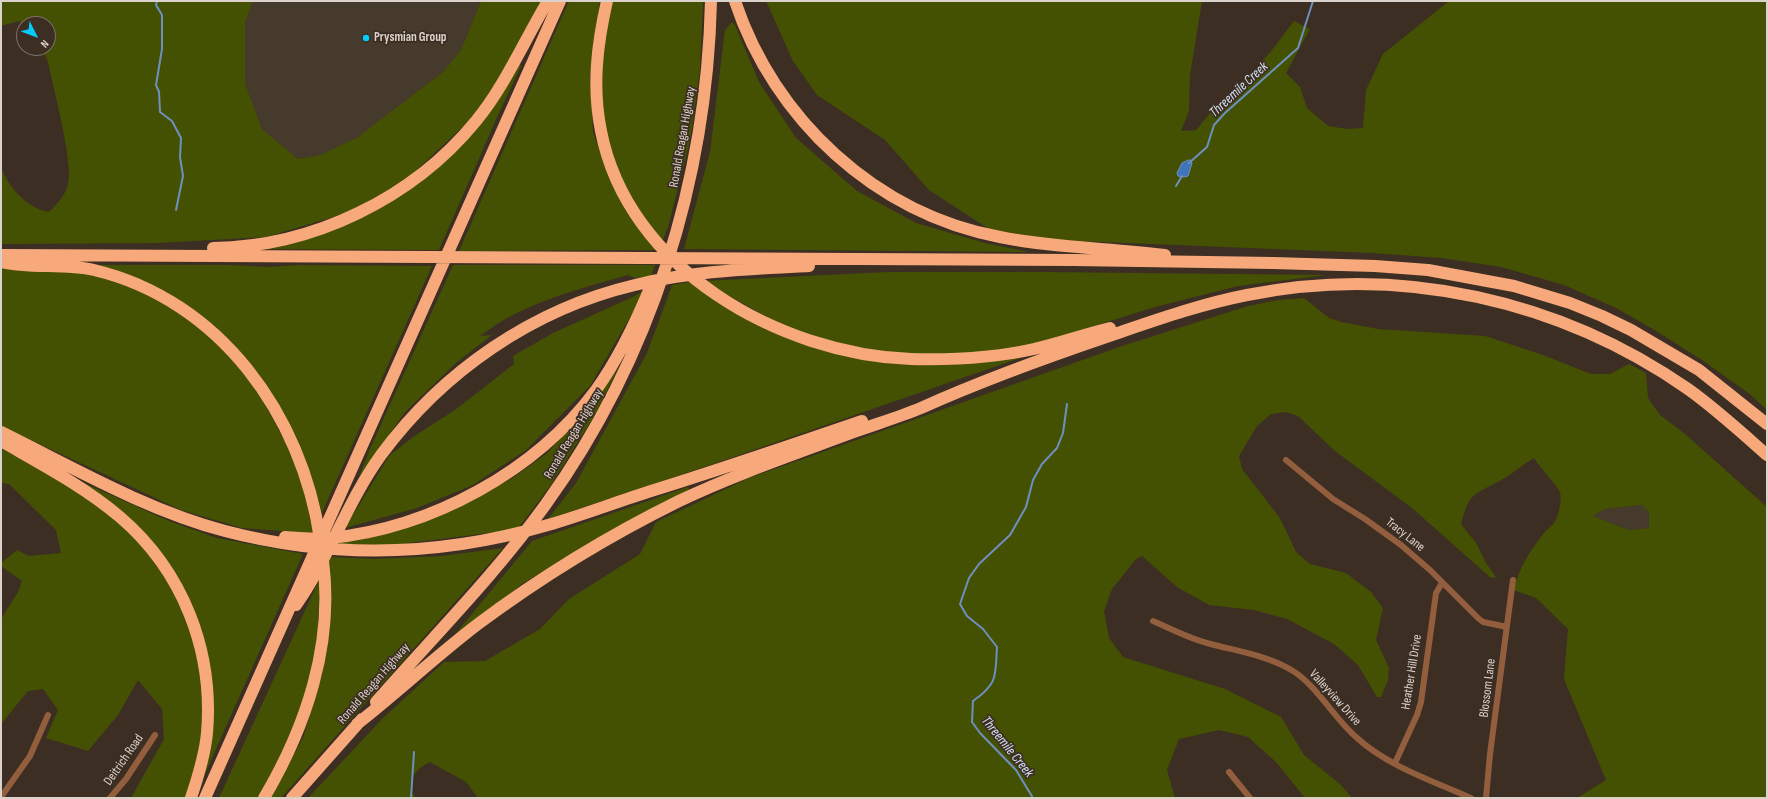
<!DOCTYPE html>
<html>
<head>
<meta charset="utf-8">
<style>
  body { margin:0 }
  #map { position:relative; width:1768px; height:799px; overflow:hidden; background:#3c2e23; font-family:"Sofia Sans Condensed",sans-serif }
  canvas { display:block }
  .frame { position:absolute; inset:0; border:2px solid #dbd2cb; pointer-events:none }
  .north { position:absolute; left:16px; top:16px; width:40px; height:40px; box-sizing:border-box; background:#3c2e23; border:1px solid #7c7066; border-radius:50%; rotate:132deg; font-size:11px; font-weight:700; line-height:16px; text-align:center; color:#dbd2cb }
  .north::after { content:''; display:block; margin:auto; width:14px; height:18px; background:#04cbf9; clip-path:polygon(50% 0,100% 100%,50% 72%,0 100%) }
</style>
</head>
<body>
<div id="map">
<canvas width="1768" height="799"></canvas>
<div class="frame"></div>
<div class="north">N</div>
</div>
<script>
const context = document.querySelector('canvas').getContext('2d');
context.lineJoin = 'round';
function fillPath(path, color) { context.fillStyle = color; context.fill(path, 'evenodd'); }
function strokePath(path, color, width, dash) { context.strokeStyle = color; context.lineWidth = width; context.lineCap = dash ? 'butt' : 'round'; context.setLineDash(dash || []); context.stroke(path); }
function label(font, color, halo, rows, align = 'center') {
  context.font = font + ' "Sofia Sans Condensed",sans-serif'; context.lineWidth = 3.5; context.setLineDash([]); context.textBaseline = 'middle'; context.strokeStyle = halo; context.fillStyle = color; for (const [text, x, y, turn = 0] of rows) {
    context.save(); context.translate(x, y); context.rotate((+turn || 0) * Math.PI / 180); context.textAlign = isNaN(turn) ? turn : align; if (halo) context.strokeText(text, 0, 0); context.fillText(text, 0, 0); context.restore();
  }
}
fillPath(new Path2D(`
  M253,1H481L461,50L444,71L358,137L320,155L298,159L262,129L245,83V23Z
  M1642,505L1649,512L1650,528L1629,530L1593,516L1605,509Z`), '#453a2b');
fillPath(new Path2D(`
  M1,1H253L245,23V83L262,129L298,159L320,155L358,137L444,71L461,50L481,1H543L510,62L470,120L408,178L350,212L266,237L158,243L1,244V167C8,187 28,209 49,212C58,203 65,196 68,184C74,164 53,87 48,62L42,48H48V24L24,25L19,21L1,26Z
  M569,1H600L590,75L593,132L606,170L626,211L657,250L459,251Z
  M611,1H703L700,70L690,141L668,227L662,242L646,222L618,172L603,119L600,66Z
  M766,1H1202L1190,75L1189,111L1181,131L1196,130L1223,98L1249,76L1272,50L1294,21L1310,29L1286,73L1300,87L1307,108L1328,126L1347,129L1363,128L1366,90L1383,54L1449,1H1767V410L1751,395L1702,360L1653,329L1616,308L1564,285L1501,267L1442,258L1372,253L1053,240L989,229L929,190L885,140L817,95L793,61Z
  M732,22L735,25L759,82L796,138L857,191L916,223L985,243L1029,252L684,249L710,152L725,30Z
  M519,64L521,66L499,113L439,250L252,249L356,220L441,163Z
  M88,265H230L268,267L298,265L432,266L321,515L309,470L301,450L259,378L231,341L198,313L167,292L134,277Z
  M453,265H655L651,276L635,278L628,275C577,290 524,302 480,336L492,335L457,362L405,412L359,477L370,449Z
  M1,268L46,269L98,276L154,296L176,308L220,344L259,392L300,471L313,532H293L242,528L181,510L1,426Z
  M888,272H1041L1327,275L1238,286L1155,307L1036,344L974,354H901L843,345L781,325L703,281Z
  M689,282C715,300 741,319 769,331C812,349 877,366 923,364C957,363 992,359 1026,356L713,464L548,519L576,483L647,353L672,285Z
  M647,288L590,386L526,450L473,485L417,508L345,528L389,456L413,437L455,410L514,364L513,356L553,333L635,296Z
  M1304,298L1329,318L1341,322L1378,329L1485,336L1543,355L1591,374H1610L1629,364L1646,373L1648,398L1660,415L1685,434L1767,507V798H1577L1606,780L1564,679L1568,629L1536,598L1514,590C1518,569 1531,549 1544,533C1547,529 1552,526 1555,522C1559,514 1562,500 1560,492C1557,485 1539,467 1534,458C1523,464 1514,473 1503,479C1475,495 1470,490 1461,524L1476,543L1486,563L1496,577L1491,578L1412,508L1335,451L1298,416L1286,412L1271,414L1257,426L1239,456L1242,469L1280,518L1296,552L1310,564L1346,573L1371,592L1383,608L1376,640L1389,668L1388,680L1381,697H1377L1358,665L1334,644L1287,619L1254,610L1209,605L1177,587L1142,556L1136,559L1112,589L1104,611L1109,638L1123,657L1225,689L1281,717L1304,755L1341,785L1352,798H1305L1277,763L1248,737L1219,730L1179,739L1167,770L1175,798H478L466,782L430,762C415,770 412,774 411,791L416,798H308L383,718L444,662L485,661L540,629L569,599L640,554L656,522L749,478L1122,346L1248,306L1278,300ZM1642,505L1649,512V528L1629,530L1593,516L1605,509Z
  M619,367L593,418L550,486L520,526L512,530L393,545L337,544L339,541L440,515L472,501L514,477L546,454L584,414Z
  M1,448C35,467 71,485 102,509C175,565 214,654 201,746C199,763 191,781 186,798H131L164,739L162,709L138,680L118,715L88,751L46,738L58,710L43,689L28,691L1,724V619L18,592L22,581L1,566V563L17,550L29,556L61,553L56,530L9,484L1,483Z
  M75,479L169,521L217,538L303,554L204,776L213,703L174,572Z
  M688,487L690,491L599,537L522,584L448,643L532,541Z
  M503,548L281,798H271L303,738L322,676L331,617L327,562L330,557L374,559L442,556Z
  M320,578L317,652L297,723L260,798H219Z`), '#455102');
const water = new Path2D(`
  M1190,160L1192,163L1188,176L1184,177L1178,176L1177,173L1182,163Z`);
fillPath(water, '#3f74bb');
strokePath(water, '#6e90c0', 1);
strokePath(new Path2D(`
  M157,1L156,5L162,15V49L156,85L159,92L160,112L172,121L181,138L180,157L183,176L176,210
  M1189,163L1207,147L1214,125L1225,113L1298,48L1313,1
  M1176,186L1182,176
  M411,798L414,752
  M1033,798L1016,770L980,733L972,722L973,701C999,683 995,675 997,647L983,629L967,616L960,604L969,578L979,564L1010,535L1026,507L1033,480L1042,464L1057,448L1063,433L1067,404`), '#6e90c0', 2);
strokePath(new Path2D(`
  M1286,460L1333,499L1365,519L1401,545L1430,570L1478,618L1483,622L1507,627
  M1153,621C1171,629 1188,638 1207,643C1235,651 1268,655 1293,671C1316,685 1335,719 1356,737C1387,766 1433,781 1471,798
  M1395,763L1417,715L1421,702L1436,593L1442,583
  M1229,772L1250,798
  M1,797L30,756L48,715
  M110,798L126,779L155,735
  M1486,798L1490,754L1513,580`), '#935e3e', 6);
strokePath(new Path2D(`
  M607,1C597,45 592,87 601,131C628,269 779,354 911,359C952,360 994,358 1034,349C1060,343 1085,334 1110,328
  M735,1C774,119 876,214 1000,237C1054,248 1110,248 1165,255
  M213,248C313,247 413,198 476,121C506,84 524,41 548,1
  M1,255L1073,260L1273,263L1375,266L1428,270L1514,286L1570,303L1602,316L1631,330L1699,370L1767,424
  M1,262C31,269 64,263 94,270C220,300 302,415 320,539
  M1,432C74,468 146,510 225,531C332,559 442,556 548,525C583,515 616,502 651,491C722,469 792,445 862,421
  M1,441C41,464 85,487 120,517C183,571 214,651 207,733C205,755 198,777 191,798
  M285,537C299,538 316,540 330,538C431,528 535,472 596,390C619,358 635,324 650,288
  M296,605C329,558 347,502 381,455C443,371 533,309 635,285C691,271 751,269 809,266
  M376,702C433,637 495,575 546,504C651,358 707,180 711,1
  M357,724C398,692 436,656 478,624C541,577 608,536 679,501C736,474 795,454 854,432C876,424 899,417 921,408C983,380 1047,357 1112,335C1156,320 1201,304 1247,295C1401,264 1560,300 1688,389C1716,409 1741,432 1767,455
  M205,798L560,1
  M264,798C306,727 334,644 323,561
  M292,798L362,719`), '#f7a97b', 12);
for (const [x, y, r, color] of [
  [366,38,4,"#04cbf9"]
]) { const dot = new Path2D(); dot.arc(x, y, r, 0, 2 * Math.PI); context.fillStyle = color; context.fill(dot); strokePath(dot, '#3c2e23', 1.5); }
label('bold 13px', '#dbd2cb', '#3c2e23', [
  ["Prysmian Group",374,38]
], 'left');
label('13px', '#dbd2cb', '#3c2e23', [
  ["Ronald Reagan Highway",683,137,-80],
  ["Ronald Reagan Highway",574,434,-59],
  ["Tracy Lane",1405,535,38],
  ["Heather Hill Drive",1412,672,-81],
  ["Ronald Reagan Highway",374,684,-49],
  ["Blossom Lane",1488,688,-83],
  ["Valleyview Drive",1335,698,48],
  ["Deitrich Road",124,760,-55]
]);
label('italic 14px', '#d4e2f6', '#3c2e23', [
  ["Threemile Creek",1239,90,-43],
  ["Threemile Creek",1007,747,51]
]);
</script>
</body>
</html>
